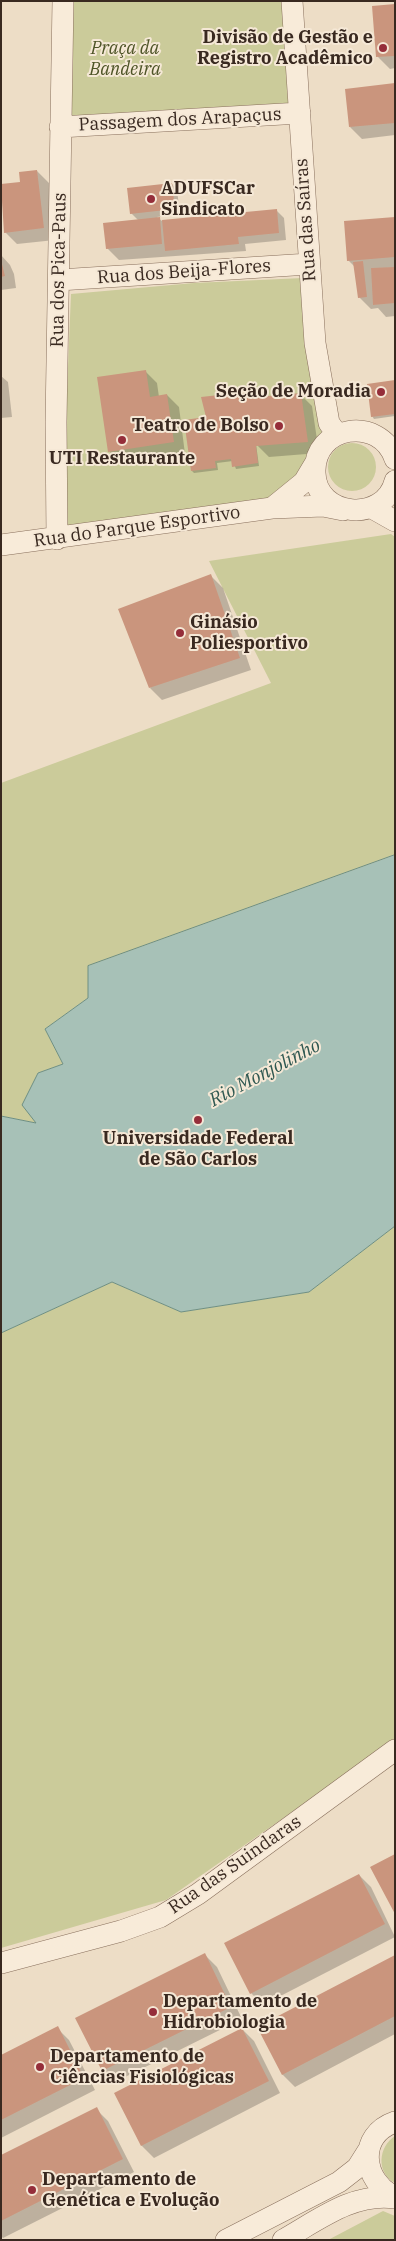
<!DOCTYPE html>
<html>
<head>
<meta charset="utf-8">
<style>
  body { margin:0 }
  #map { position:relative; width:396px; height:2241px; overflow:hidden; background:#edddc6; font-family:"IBM Plex Serif",serif }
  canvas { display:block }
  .frame { position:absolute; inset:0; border:2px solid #392920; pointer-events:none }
</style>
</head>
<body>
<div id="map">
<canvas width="396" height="2241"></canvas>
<div class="frame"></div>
</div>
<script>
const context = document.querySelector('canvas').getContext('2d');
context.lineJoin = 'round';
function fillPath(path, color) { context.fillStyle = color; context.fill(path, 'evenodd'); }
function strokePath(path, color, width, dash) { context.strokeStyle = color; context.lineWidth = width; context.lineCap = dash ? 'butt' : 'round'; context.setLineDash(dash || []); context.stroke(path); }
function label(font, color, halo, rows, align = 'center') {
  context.font = font + ' "IBM Plex Serif",serif'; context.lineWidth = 4; context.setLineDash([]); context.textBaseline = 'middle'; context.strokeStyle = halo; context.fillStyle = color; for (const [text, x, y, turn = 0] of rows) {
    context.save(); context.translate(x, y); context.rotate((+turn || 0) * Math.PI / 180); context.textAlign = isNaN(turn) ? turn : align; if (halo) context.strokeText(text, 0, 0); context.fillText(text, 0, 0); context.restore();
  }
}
fillPath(new Path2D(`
  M68,1H285L292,110L66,119Z
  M303,278L326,436L278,503L61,534L71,294L194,283Z
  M328 467a24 24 0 1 1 48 0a24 24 0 1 1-48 0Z
  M391,534L395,537V855L89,966L88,998L45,1029L63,1064L38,1073L23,1105L37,1123L1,1116V783L271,683L209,561Z
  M395,1226V1740L166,1900L1,1948V1333L112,1282L181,1312L309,1292Z
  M395,2136V2183C376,2173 378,2147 395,2136Z
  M383,2211L395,2216V2240H328Z`), '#cbcb9a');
const water = new Path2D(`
  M395,855V1226L309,1292L181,1312L112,1282L1,1333V1116L36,1123L22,1105L38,1073L63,1064L45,1029L88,998V966Z`);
fillPath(water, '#a7c1b7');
strokePath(water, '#6e8f83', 1);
fillPath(new Path2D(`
  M395,6V68L390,69L378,57Z
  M395,85V135L362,139L350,127Z
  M37,171L49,183L55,240L17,244L5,232L1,185L21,183Z
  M172,184L177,190L180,214L157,217L162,221L276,210L284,218L286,240L245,244L246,251L119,260L107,248L139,221L131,213Z
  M395,219V316L386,317L378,308L371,309L359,297L355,267L348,260Z
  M1,255L10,265L14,274L16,288L1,290Z
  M145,371L157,383L159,397L167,395L179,407L185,454L121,463L109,451Z
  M1,376L8,382L12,417L1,418Z
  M395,382V416L374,419L372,416Z
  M246,393L249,399L300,394L312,406L319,453L269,457L256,444L259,466L236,469L233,461L217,463L218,470L194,473L192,471L208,418Z
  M211,576L223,588L251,670L162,700L150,688Z
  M359,1875L371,1887L395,1937L263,2005L251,1993Z
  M205,1955L217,1967L242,2019L115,2082L103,2070Z
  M395,1957V2034L295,2087L283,2075L259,2028Z
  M57,2028L69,2040L95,2090L1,2138V2056Z
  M242,2029L254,2041L280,2093L154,2158L142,2146L116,2094Z
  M96,2109L108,2121L134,2172L3,2238L1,2236V2157Z`), '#0003');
fillPath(new Path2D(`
  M395,4V56L376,57L372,6Z
  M395,83V123L349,127L345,89Z
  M37,170L44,228L4,233L1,184L20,182L19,172Z
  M172,183L175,209L130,214L127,188Z
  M277,209L279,233L238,237L239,244L165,251L162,220Z
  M160,217L162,244L106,249L103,223Z
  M395,217V257L347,261L344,221Z
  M1,260L5,276L1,277Z
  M363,261L367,297L358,298L353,262Z
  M395,267V303L373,305L371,268Z
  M146,370L150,397L167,394L174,442L108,452L97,377Z
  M395,380V414L371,417L367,384Z
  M247,392V398L301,393L308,442L256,446L258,463L232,467L231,459L215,461L216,468L191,471L184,420L206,417L201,397Z
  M211,574L240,658L149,688L118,609Z
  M395,1854V1914L370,1867Z
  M359,1874L385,1924L250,1994L224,1943Z
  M205,1953L231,2007L102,2071L75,2018Z
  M395,1955V2016L282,2075L257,2027Z
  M58,2026L84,2078L1,2120V2055Z
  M242,2028L269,2081L141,2146L114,2093Z
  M97,2107L123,2159L1,2221V2155Z`), '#ca957d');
const minor = new Path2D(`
  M292,1L315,343L329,423L337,434
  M60,127L300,113
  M59,280L309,264
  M395,459C380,415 313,425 315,473C316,517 384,524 395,481
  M272,508L304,482L316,462
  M372,508L395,521
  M57,539L56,422L63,1
  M1,545L272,508L323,506L343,510
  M1,1963L121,1931L160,1917L198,1894L395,1750
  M395,2122C357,2135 362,2181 395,2197
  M226,2240L339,2182L357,2168L369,2149
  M283,2240C317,2221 353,2192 395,2198`);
strokePath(minor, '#886f5c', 22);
strokePath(minor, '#f8ebd9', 21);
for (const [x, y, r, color] of [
  [383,48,5,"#952e3a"],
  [151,199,5,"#952e3a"],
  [381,392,5,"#952e3a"],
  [279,426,5,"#952e3a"],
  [122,440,5,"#952e3a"],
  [180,633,5,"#952e3a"],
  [198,1120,5,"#952e3a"],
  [153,2012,5,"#952e3a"],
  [40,2067,5,"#952e3a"],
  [32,2190,5,"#952e3a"]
]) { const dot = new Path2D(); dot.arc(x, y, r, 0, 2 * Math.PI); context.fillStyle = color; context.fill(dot); strokePath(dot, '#f5e8d6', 2); }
label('bold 18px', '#392920', '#f5e8d6', [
  ["Divisão de Gestão e",373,38,"right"],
  ["Registro Acadêmico",373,59,"right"],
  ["ADUFSCar",161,189],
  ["Sindicato",161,210],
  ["Seção de Moradia",371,392,"right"],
  ["Teatro de Bolso",269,426,"right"],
  ["UTI Restaurante",122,459,"center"],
  ["Ginásio",190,623],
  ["Poliesportivo",190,644],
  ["Universidade Federal",198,1139,"center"],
  ["de São Carlos",198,1160,"center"],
  ["Departamento de",163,2002],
  ["Hidrobiologia",163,2023],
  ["Departamento de",50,2057],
  ["Ciências Fisiológicas",50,2078],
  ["Departamento de",42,2180],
  ["Genética e Evolução",42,2201]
], 'left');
label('italic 18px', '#4e5427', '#f5e8d6', [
  ["Praça da",125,49],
  ["Bandeira",125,70]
]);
label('18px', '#392920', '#f5e8d6', [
  ["Passagem dos Arapaçus",180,120,-3],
  ["Rua das Saíras",306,220,-94],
  ["Rua dos Pica-Paus",59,270,-89],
  ["Rua dos Beija-Flores",184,272,-4],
  ["Rua do Parque Esportivo",137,527,-8],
  ["Rua das Suindaras",235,1865,-35]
]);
label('italic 19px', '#2f5851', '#f5e8d6', [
  ["Rio Monjolinho",265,1073,-28]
]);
</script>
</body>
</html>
